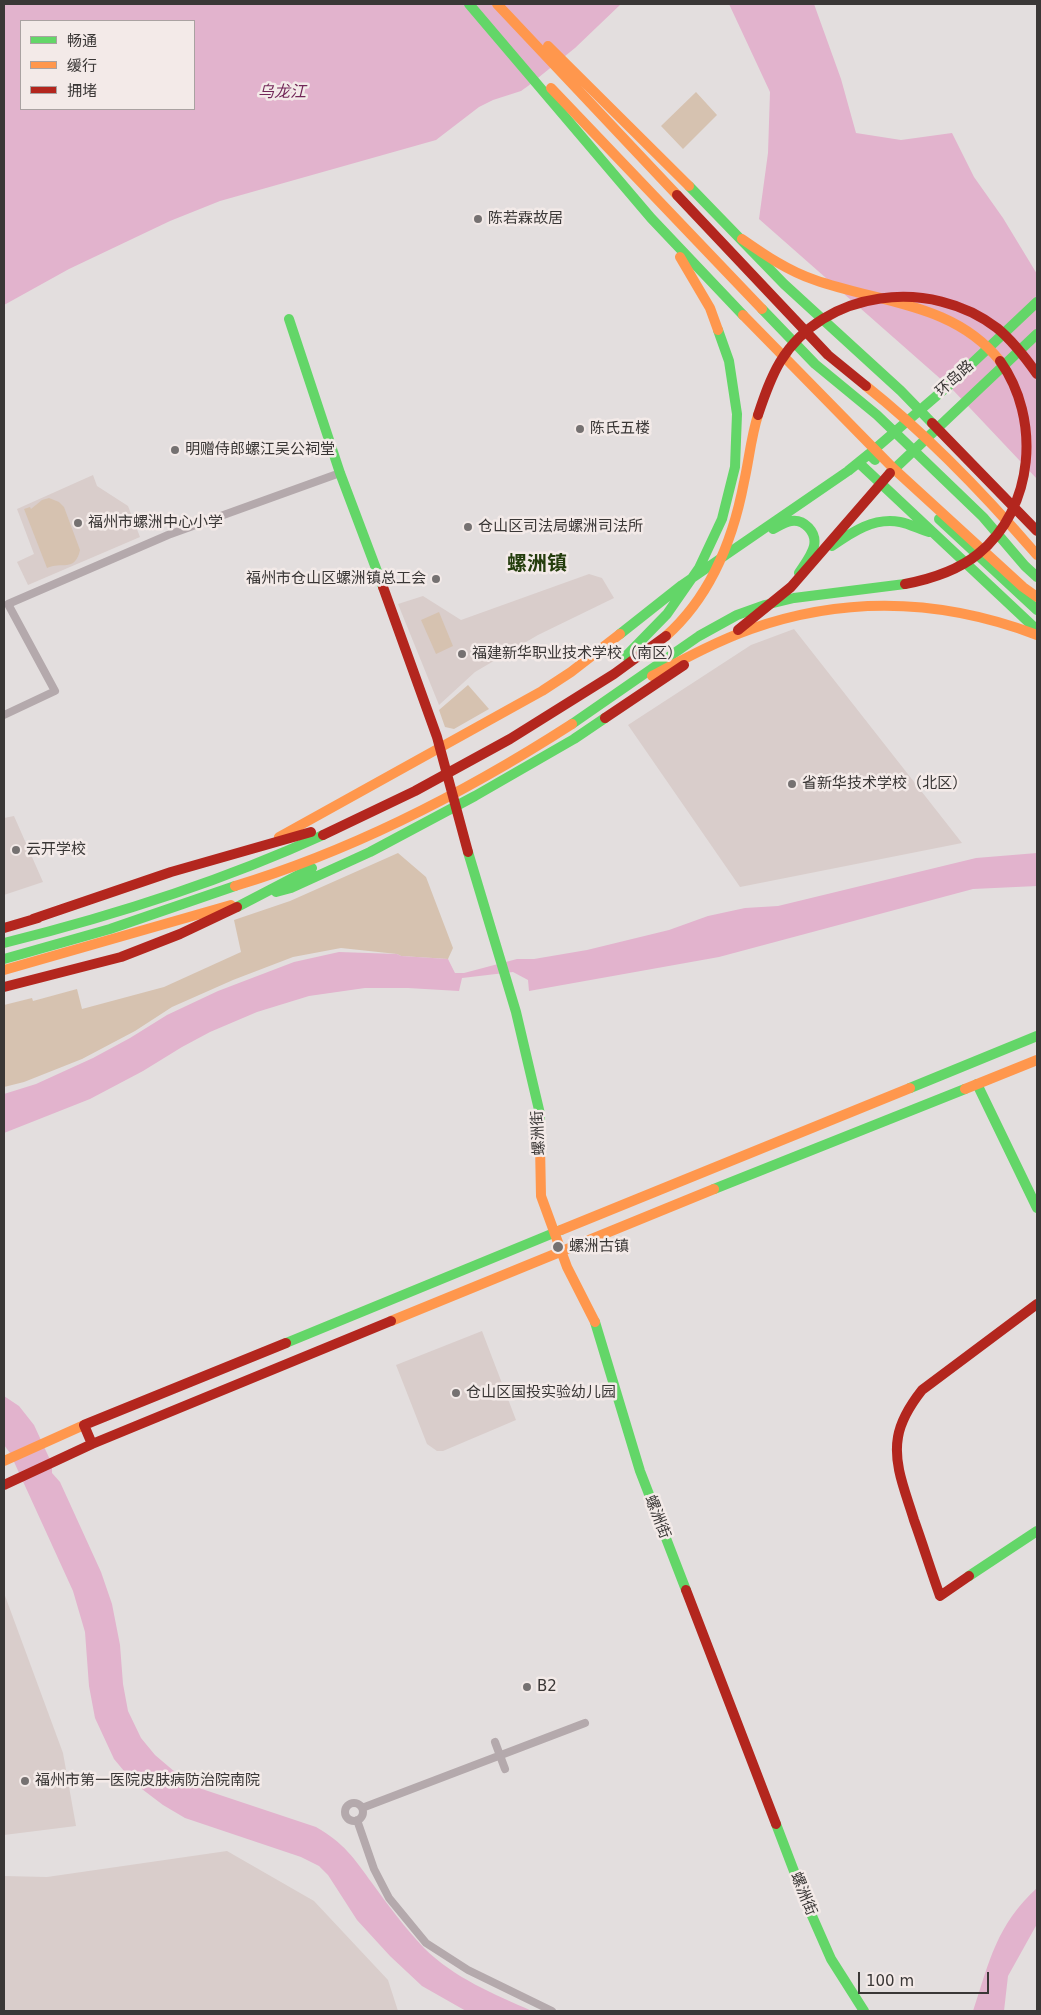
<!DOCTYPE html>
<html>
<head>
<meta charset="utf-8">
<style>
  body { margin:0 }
  #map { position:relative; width:1041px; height:2015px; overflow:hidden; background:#e3dede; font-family:"DejaVu Sans","Noto Sans SC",sans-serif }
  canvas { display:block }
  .frame { position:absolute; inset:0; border:5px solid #3a3736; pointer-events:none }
  .legend { position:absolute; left:20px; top:20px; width:175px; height:90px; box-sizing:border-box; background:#f3eae8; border:1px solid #a9a2a1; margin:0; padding:6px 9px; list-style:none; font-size:15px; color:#3a3736 }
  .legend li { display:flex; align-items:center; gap:10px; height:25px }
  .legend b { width:25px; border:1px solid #a9a2a1 }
  .scale { position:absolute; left:858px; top:1972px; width:131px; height:22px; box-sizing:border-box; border:2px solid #3a3736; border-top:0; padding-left:6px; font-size:15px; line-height:18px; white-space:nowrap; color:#3a3736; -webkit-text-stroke:4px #f3eae8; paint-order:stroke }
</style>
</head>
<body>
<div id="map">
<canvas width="1041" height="2015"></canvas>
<div class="frame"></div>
<ul class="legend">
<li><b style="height:6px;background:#63d668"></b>畅通</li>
<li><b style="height:6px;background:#ff974d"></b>缓行</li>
<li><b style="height:6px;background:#b3261e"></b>拥堵</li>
</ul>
<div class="scale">100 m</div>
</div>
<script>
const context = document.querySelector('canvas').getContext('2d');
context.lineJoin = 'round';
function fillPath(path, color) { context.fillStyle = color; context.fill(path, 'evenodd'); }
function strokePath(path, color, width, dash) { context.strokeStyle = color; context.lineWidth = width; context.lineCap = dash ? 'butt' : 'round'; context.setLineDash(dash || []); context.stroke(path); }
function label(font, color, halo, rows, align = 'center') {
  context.font = font + ' "DejaVu Sans","Noto Sans SC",sans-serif'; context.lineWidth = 5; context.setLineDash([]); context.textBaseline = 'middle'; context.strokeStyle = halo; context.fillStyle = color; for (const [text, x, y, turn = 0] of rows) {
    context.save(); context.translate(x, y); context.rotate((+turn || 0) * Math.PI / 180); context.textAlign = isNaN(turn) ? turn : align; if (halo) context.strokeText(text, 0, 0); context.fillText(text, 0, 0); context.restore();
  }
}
fillPath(new Path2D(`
  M93,475L97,486L128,506L140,537L28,585L17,562L34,554L17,509Z
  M589,574L602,578L614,598L538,635L475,672L439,705L398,604L423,596L461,620Z
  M794,629L962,843L740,887L628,725L751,645Z
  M14,816L43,882L4,895V818Z
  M482,1331L516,1420L443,1451H437L427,1444L396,1365Z
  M4,1593L63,1753L76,1826L4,1835Z
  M227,1851L314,1901L388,1980L398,2011H4V1876L47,1877Z`), '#d9cdcb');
fillPath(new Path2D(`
  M696,92L717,115L683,149L661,126Z
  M49,498L59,502L64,507L80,550C75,573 61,561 47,568L24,509L30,507L31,509L42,500Z
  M439,612L453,646L436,654L421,620Z
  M468,685L489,709L454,729L445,727L439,710Z
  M398,853L426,877L453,948L448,959L401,956L397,954L341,948L293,957L233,980L172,1007L135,1031L82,1059L24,1082L4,1087V1005L32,998L33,1001L77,989L82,1009L164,987L241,952L234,920L290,901Z`), '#d6c2b0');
fillPath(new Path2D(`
  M4,4H621L575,48L528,86L521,91L493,100L479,107L436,140L220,201L170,221L69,269L4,305ZM21,21H194V109H21Z
  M729,4H814L841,79L856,133L901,140L952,133L974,177L1003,218L1037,274V479L952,389L759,219L768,153L770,92Z
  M1037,853V886L973,889L719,957L529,991L528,980L513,972L462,978L459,991L408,988H365L309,996L257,1012L210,1032L182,1047L143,1071L90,1099L4,1133V1094L36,1084L93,1058L130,1038L167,1015L218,991L294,962L339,952L397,954L401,956L448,959L455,973H464L517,959H534L587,950L669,930L708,916L745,908L778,906L976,858Z
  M4,1396L19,1406L34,1425L52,1464V1473L60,1482L101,1572L112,1604L120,1645L123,1684L128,1711L141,1738L155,1755L175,1772L199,1788L316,1827C344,1843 354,1858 372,1883C388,1905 405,1928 424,1948C454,1978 494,1994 532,2011H466L422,1986L390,1956L357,1920L328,1875L319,1866L301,1857L185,1818L163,1805L134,1783L114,1759L95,1718L89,1686L85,1632L73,1591L10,1453L4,1445Z
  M1037,1888V1924L1008,1976L1004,2011H973C990,1960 996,1926 1037,1888Z`), '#e2b3cd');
strokePath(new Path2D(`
  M4,715L55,691L8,604L168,535L340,473
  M495,1742L505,1769
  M345 1812a9 9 0 1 1 18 0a9 9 0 1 1-18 0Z
  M362,1808L585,1723
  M357,1820L374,1869L389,1898L426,1943L468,1970L552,2011`), '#b4a9ac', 8);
strokePath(new Path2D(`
  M469,4L651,218L743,315
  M689,186L784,284L901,391L932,423
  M762,309L815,364L877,415L983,517L1025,566L1037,577
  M289,319L340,473L383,587
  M869,454L948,386L1037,302
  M859,463L1037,630
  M890,473L1037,334
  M939,519L1037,610
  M773,529C779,526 785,522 791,521C804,519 817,532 814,546C812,555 804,565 799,573
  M832,546C852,532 874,517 900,522C910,524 919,529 929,532
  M620,634L682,585L848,471L869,454L875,460
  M626,656L667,614L699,568L722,519L735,467L737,414L729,361L718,330
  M572,724L699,636L737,615L765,605L794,598L905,584
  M468,852L516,1012L540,1114V1145
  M276,892L291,888L370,852L475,796L574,739L605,718
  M237,907L312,868
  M4,943C113,916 220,882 323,835
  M4,959L110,929L235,886
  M977,1084L1037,1208
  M910,1088L1037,1036
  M714,1189L965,1089
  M595,1322L640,1471L686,1590
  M286,1343L561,1230
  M969,1576L1037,1531
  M776,1824L805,1900L831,1959L864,2011`), '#63d668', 10);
strokePath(new Path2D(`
  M497,4L677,195
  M548,46L689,186
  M551,88L762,309
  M742,239C765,255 788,271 815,280C880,303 954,303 1000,361
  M680,257L710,308L718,330
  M743,315L894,469L1023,587L1037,597
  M866,386C929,436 985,495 1037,555
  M666,636C711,596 733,540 744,482C749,460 751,437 758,415
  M652,676C684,659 717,641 751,629C848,595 942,599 1037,635
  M279,837L542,691L571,672L620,634
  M235,886C354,850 468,791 572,724
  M4,970L231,905
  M965,1089L1037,1060
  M540,1145L541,1196L567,1267L595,1322
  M561,1230L910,1088
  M391,1321L714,1189
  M4,1461L84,1425`), '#ff974d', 10);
strokePath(new Path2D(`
  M677,195L828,355L866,386
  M758,415C764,397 770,379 780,362C824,289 931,277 997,328C1013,341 1025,357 1037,374
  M932,423L1037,531
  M905,584C931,579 957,571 978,554C1035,508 1041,418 1000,361
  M383,587L437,737L468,852
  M738,630L791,587L890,473
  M605,718L684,665
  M323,835L415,791L510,739L614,674L666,636
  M33,919L171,872L311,832
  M4,928L38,918
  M4,987L121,957L180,934L237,907
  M92,1444L84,1425L286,1343
  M4,1485L92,1444L391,1321
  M969,1576L940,1596C931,1571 923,1545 914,1520C906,1493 893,1465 898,1437C901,1419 911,1404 922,1390L1037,1304
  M686,1590L776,1824`), '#b3261e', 10);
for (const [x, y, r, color] of [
  [478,219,5,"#757171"],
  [580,429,5,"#757171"],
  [175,450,5,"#757171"],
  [78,523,5,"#757171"],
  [468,527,5,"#757171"],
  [436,579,5,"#757171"],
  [462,654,5,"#757171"],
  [792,784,5,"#757171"],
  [16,850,5,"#757171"],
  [558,1247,6,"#757171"],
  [456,1393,5,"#757171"],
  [527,1687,5,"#757171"],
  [25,1781,5,"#757171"]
]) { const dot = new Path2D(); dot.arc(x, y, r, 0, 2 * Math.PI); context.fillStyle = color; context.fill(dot); strokePath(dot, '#f3eae8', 2); }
label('15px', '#3a3736', '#f3eae8', [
  ["陈若霖故居",488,219],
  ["陈氏五楼",590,429],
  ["明赠侍郎螺江吴公祠堂",185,450],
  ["福州市螺洲中心小学",88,523],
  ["仓山区司法局螺洲司法所",478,527],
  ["福州市仓山区螺洲镇总工会",426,579,"right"],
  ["福建新华职业技术学校（南区）",472,654],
  ["省新华技术学校（北区）",802,784],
  ["云开学校",26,850],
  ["螺洲古镇",569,1247],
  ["仓山区国投实验幼儿园",466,1393],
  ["B2",537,1687],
  ["福州市第一医院皮肤病防治院南院",35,1781]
], 'left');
label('15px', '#3a3736', '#f3eae8', [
  ["环岛路",955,379,-42],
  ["螺洲街",539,1133,-93],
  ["螺洲街",657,1517,69],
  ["螺洲街",803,1894,68]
]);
label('italic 16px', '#722758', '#f3eae8', [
  ["乌龙江",282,93]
]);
label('bold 20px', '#243d0d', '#f3eae8', [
  ["螺洲镇",537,565]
]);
</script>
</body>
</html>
